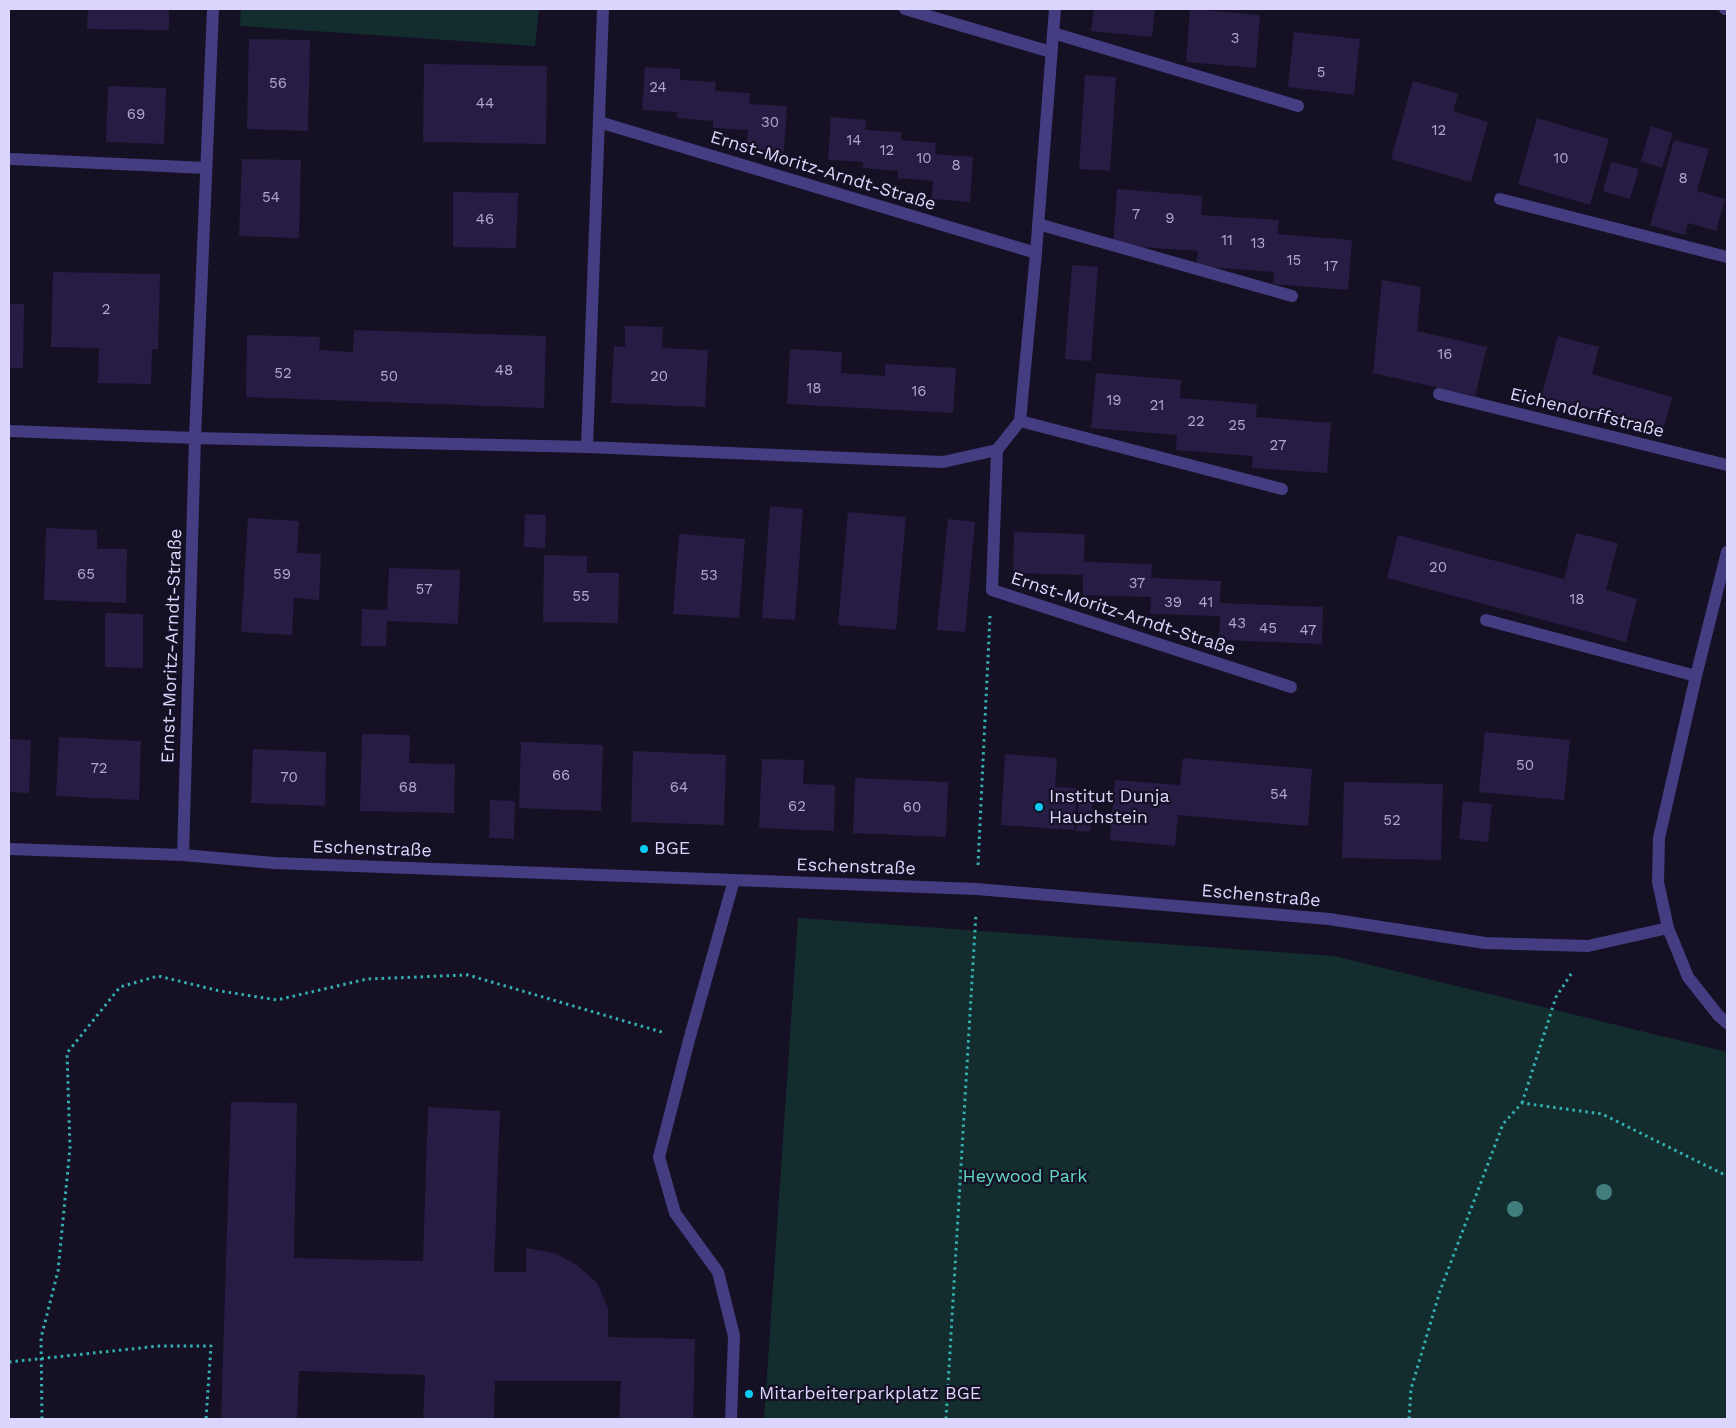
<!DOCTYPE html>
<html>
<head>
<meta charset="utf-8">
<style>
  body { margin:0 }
  #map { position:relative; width:1736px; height:1428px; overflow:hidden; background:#151024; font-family:"Work Sans",sans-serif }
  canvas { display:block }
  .frame { position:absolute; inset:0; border:10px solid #dcd5fd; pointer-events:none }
</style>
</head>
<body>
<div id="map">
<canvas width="1736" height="1428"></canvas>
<div class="frame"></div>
</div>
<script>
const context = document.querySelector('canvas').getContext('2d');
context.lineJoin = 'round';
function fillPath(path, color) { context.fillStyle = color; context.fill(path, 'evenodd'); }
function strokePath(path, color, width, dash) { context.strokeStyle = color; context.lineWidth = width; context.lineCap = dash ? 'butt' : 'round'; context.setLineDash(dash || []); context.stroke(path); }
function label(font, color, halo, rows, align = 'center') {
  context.font = font + ' "Work Sans",sans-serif'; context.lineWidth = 4.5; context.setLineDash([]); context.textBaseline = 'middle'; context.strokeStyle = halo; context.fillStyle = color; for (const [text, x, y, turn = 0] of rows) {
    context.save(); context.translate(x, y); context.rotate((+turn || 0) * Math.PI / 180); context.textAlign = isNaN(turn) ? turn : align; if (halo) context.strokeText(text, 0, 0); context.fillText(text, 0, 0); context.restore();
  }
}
fillPath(new Path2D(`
  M241,9H539L535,46L240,26Z
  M798,918L1334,956L1727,1052V1419H764Z`), '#132d2e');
fillPath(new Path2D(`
  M88,9H169V30L87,29Z
  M1094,9H1155L1152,37L1091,31Z
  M1190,9L1260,15L1256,68L1186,62Z
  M1294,32L1360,39L1354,95L1288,87Z
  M249,39L310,40L308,131L247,129Z
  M424,64L547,66L546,144L423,142Z
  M645,67L680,69V80L716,82L715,91L750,93L749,104L787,106L784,152L746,149L748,130L713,128V121L677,118V112L642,110Z
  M1085,75L1116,77L1110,171L1079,169Z
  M1413,81L1458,94L1453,111L1488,122L1471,182L1391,159Z
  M108,86L166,88L164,144L106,142Z
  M831,117L866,120L865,130L901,132V140L936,143L935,154L973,157L970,202L932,199L933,181L898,178V171L863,168V162L828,160Z
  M1537,118L1609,139L1590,205L1518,184Z
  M1651,126L1673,133L1662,168L1641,161Z
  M1674,140L1709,149L1697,191L1725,199L1716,231L1688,223L1685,235L1650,225Z
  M242,159L301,160L299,238L239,236Z
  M1611,162L1639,169L1630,199L1603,191Z
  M1117,189L1202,196L1201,215L1279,220L1277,234L1352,240L1348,290L1273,284L1274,272L1196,266L1198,251L1113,245Z
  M453,192L518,193L516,248L453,247Z
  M1072,265L1098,267L1091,361L1065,359Z
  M53,272L160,274L158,349H152L151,384L98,383L99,348L51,347Z
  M1382,280L1421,287L1417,331L1487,347L1475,396L1373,373Z
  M9,304H24L23,368H9Z
  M625,326L663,327L662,348L708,350L705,407L611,403L614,346L625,347Z
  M354,330L546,336L544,408L246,397L247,335L320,337L319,350L353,352Z
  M1558,336L1599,347L1592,374L1672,397L1662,434L1540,401Z
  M790,349L842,352L841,373L885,376V364L956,368L953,413L787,404Z
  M1096,373L1181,380L1180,398L1257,404L1256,417L1331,423L1327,473L1252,468L1253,456L1176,450L1177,435L1091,428Z
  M770,506L803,509L795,620L762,618Z
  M848,512L906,517L896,630L838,625Z
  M525,514L546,515L545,548L524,547Z
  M248,518L299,521L297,553L321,554L319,600L294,598L292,635L241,632Z
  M948,519L975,522L965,632L937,630Z
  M46,528L97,530V549H127L126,603L44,600Z
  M1014,532L1085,534L1084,562L1152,564L1151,578L1221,581L1220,603L1323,607L1322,644L1219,640L1220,616L1150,614L1151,597L1083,595V575L1013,573Z
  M1576,533L1618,543L1606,590L1637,599L1626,642L1387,578L1398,535L1564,579Z
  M679,534L745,539L739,618L673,614Z
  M544,555L587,556V573H619L618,623L543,622Z
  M389,568L460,570L458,624L387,621L386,646H361L362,609L387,610Z
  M105,613L143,614V668L105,667Z
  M1485,732L1570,740L1564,800L1479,792Z
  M362,734L410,735L409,763L455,764L454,813L360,811Z
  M59,737L141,741L139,800L56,796Z
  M9,739L31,740L29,793L9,792Z
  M521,742L603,745L601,811L519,808Z
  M253,749L326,752L325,806L251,803Z
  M633,751L726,755L724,825L631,822Z
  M1005,754L1057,758L1055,787L1077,788L1074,830L1001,825Z
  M1183,758L1312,769L1308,826L1178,815L1175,846L1110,840L1115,780L1180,785Z
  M762,759L804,760L803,784L835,785L834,831L759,828Z
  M855,778L948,782L946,837L853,833Z
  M1344,782L1443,784L1441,860L1342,858Z
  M490,800L515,801L514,839L489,838Z
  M1079,801L1093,802L1090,832L1076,831Z
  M1463,801L1492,804L1488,842L1459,839Z
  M231,1102L297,1103L294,1258L423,1261L428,1107L500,1111L494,1272H526V1248L554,1253L577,1265L597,1283L608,1308V1337L695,1339L693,1419H619L621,1381H495L494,1419H423L425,1375L299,1371L297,1419H221Z`), '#271d44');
strokePath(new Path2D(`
  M978,865L990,616
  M1522,1103L1556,997L1573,971
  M9,1362L159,1346H211L206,1419
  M42,1419L41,1338L58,1271L70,1148L67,1053L120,987L158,976L220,991L277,1000L367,979L468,975L665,1033
  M946,1419L976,913
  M1409,1419L1411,1389L1440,1291L1503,1124L1522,1103L1602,1114L1727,1176`), '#35b0b1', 3, [2.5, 4]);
strokePath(new Path2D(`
  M905,9L1051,52
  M1053,33L1298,106
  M599,122L1036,253
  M12,159L206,168
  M1500,199L1727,257
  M1038,224L1292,296
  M1439,394L1727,465
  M1020,421L1282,489
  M997,450L992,590L1291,687
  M1486,620L1696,676
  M731,1419L734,1336L718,1272L675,1213L659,1157L689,1040L734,880`), '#443d81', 12);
strokePath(new Path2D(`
  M1725,9H1727
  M9,431L195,438L587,447L943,462L997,450L1020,421L1036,253L1055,9
  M587,447L603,9
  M1727,552L1696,676L1659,838L1658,882L1668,928L1688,977L1718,1015L1727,1023
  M9,849L183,855L274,863L977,889L1329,919L1485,943L1588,946L1668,928
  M183,855L195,438L213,9`), '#443d81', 12);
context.fillStyle = '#407f7d';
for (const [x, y] of [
  [1604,1192],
  [1515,1209]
]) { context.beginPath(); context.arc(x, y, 8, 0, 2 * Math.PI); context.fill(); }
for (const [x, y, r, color] of [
  [1039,807,5,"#0bcbf3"],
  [644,849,5,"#0bcbf3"],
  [749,1394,5,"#0bcbf3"]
]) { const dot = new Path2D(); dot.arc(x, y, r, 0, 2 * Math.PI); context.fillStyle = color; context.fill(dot); strokePath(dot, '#151024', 2); }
label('15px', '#afa7cf', null, [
  ["3",1235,39],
  ["5",1321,73],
  ["56",278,84],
  ["24",658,88],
  ["44",485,104],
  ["69",136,115],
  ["30",770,123],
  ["12",1439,131],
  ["14",854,141],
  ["12",887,151],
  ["10",924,159],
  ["10",1561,159],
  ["8",956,166],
  ["8",1683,179],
  ["54",271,198],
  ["7",1136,215],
  ["9",1170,219],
  ["46",485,220],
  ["11",1227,241],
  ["13",1258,244],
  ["15",1294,261],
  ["17",1331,267],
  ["2",106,310],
  ["16",1445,355],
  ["48",504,371],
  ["52",283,374],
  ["50",389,377],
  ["20",659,377],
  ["18",814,389],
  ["16",919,392],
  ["19",1114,401],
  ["21",1157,406],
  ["22",1196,422],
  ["25",1237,426],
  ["27",1278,446],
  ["20",1438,568],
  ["65",86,575],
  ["59",282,575],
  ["53",709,576],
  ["37",1137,584],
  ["57",424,590],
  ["55",581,597],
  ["18",1577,600],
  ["39",1173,603],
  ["41",1206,603],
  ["43",1237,624],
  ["45",1268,629],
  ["47",1308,631],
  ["50",1525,766],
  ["72",99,769],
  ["66",561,776],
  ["70",289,778],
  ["68",408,788],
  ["64",679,788],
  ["54",1279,795],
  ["62",797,807],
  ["60",912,808],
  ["52",1392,821]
]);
label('18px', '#dcd5fd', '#151024', [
  ["Ernst-Moritz-Arndt-Straße",823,171,17],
  ["Eichendorffstraße",1587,413,14],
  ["Ernst-Moritz-Arndt-Straße",1123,614,18],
  ["Ernst-Moritz-Arndt-Straße",172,646,-88],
  ["Eschenstraße",372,849,2],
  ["Eschenstraße",856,867,2],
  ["Eschenstraße",1261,896,5]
]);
label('18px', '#dcd5fd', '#151024', [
  ["Institut Dunja",1049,797],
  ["Hauchstein",1049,818],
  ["BGE",654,849],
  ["Mitarbeiterparkplatz BGE",759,1394]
], 'left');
label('18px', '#63dac5', '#151024', [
  ["Heywood Park",1025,1177]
]);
</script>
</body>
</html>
